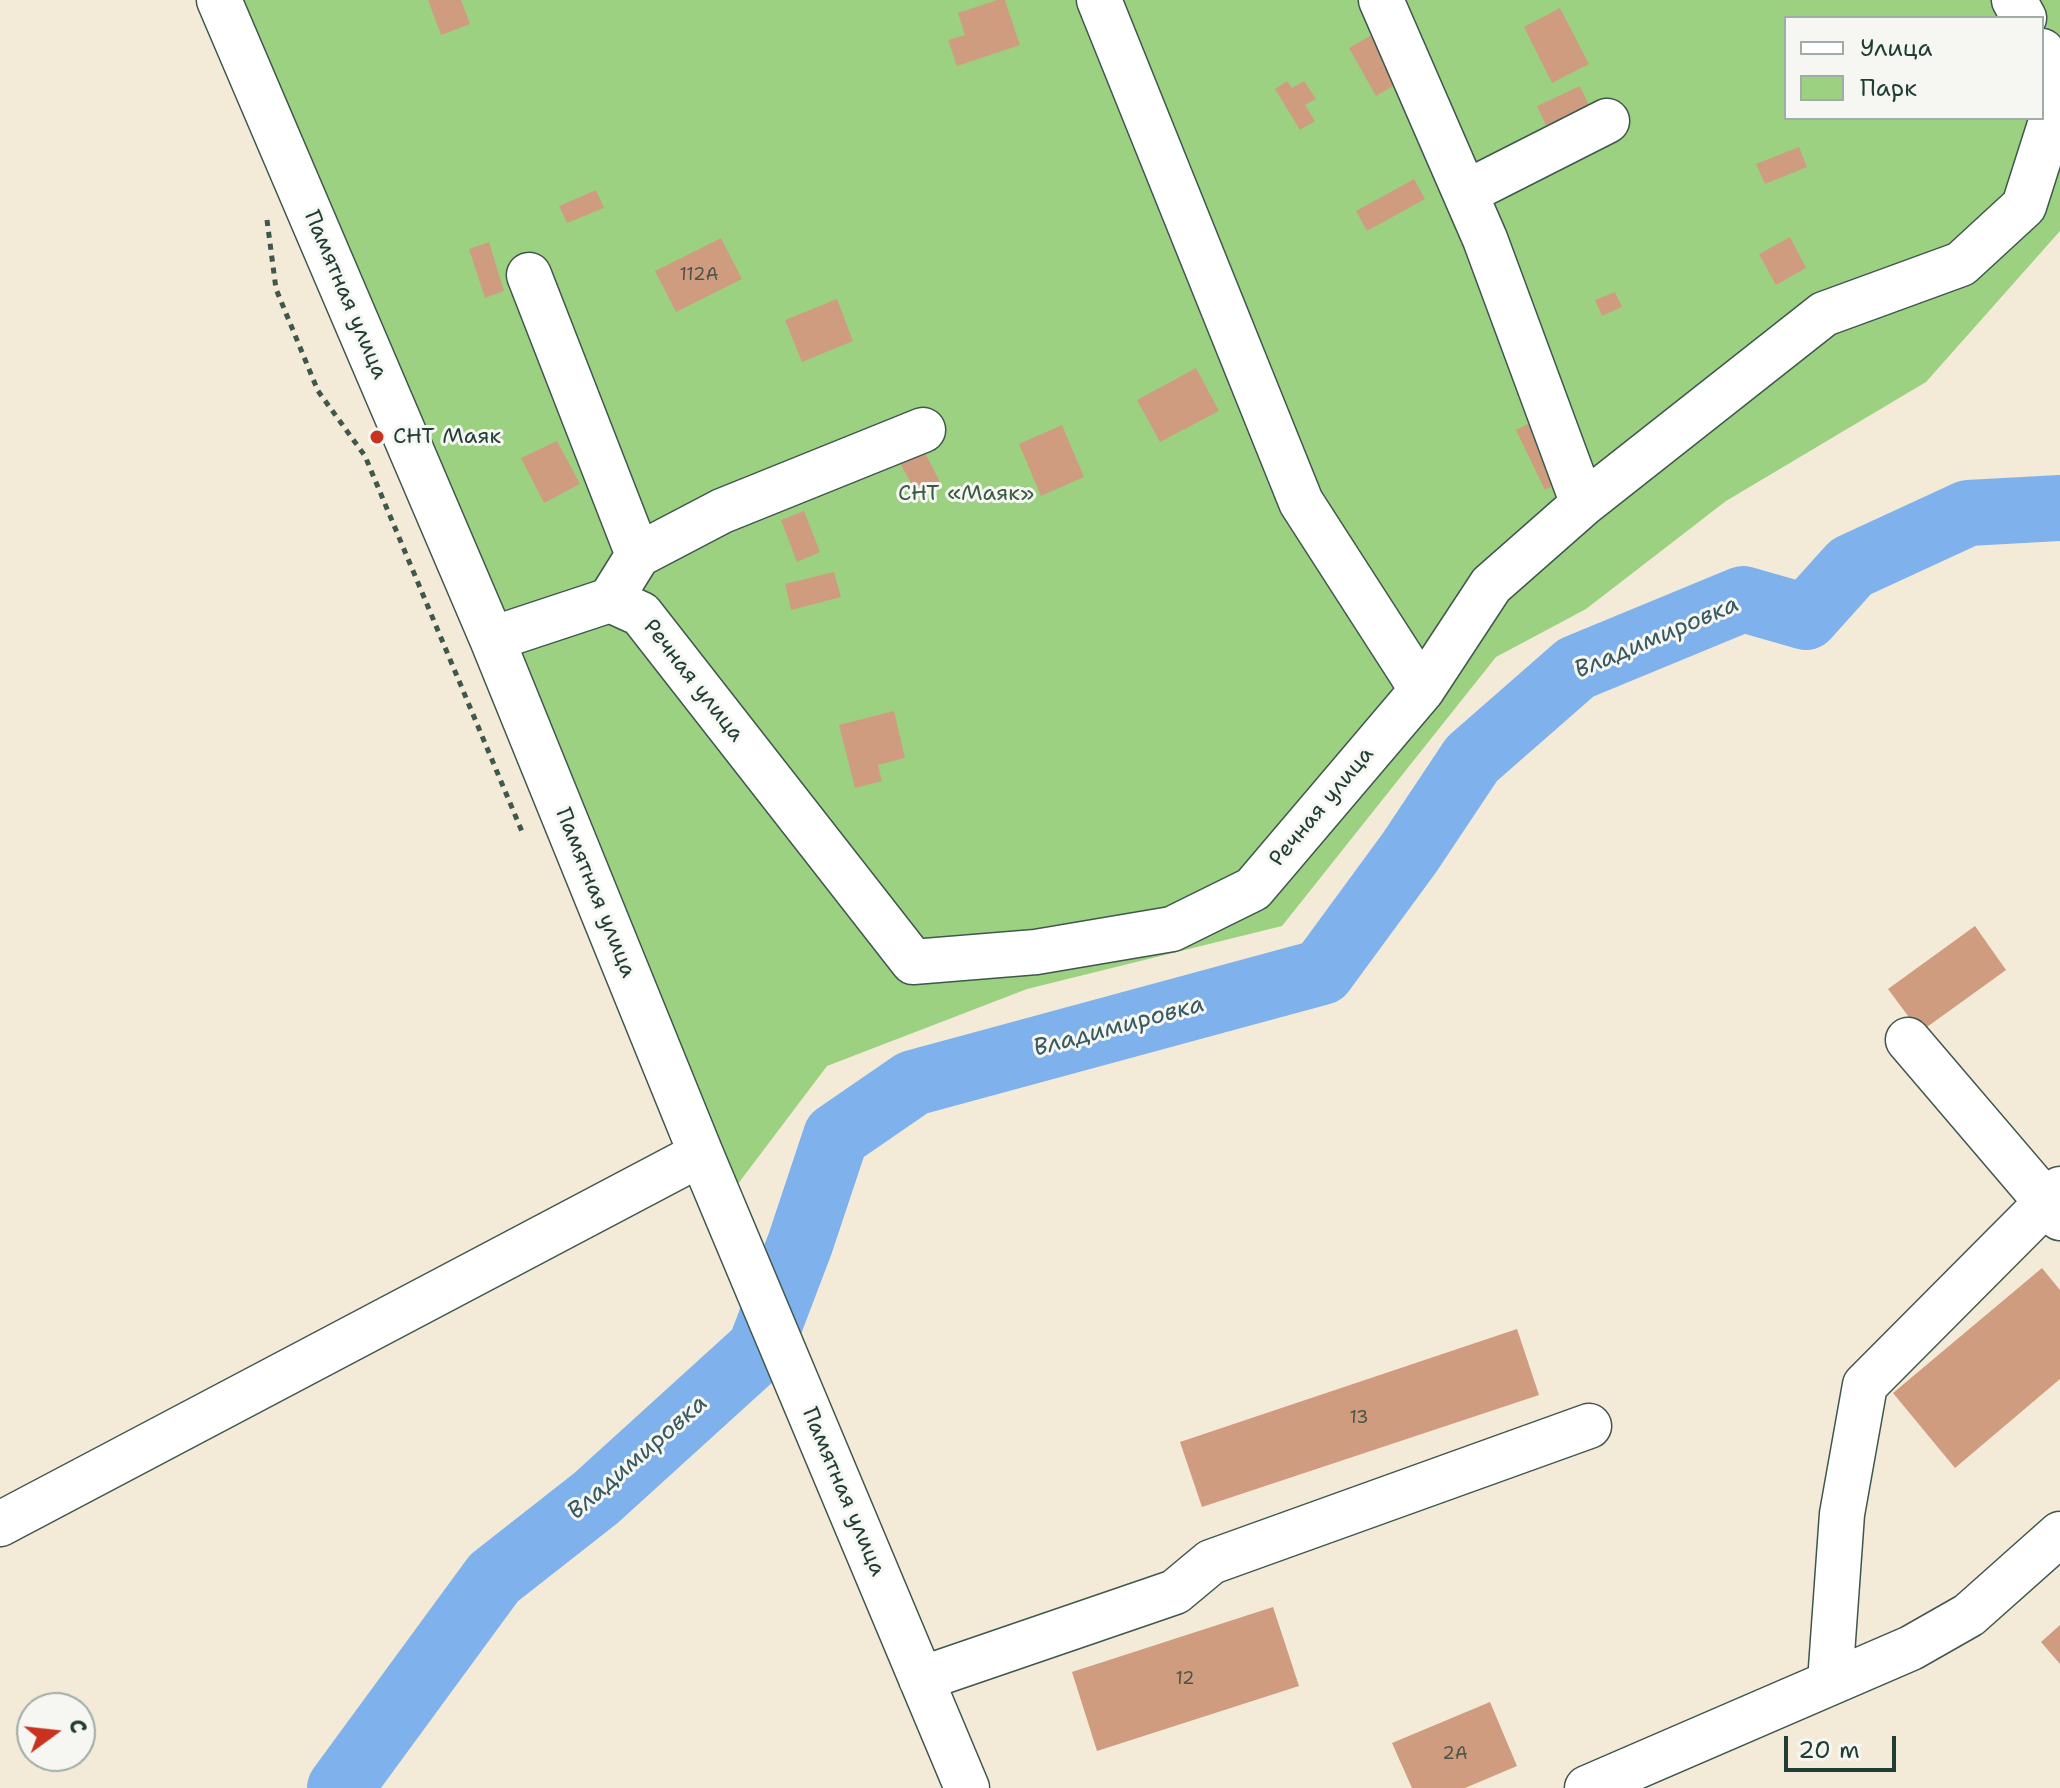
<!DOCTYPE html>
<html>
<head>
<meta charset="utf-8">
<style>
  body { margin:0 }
  #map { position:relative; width:2060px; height:1788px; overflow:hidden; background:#f3ead8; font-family:"Shantell Sans",sans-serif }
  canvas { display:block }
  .legend { position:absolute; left:1784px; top:16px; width:260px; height:104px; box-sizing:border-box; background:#f6f6f2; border:2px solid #a0aca6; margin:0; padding:10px 14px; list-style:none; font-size:24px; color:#1f3d34 }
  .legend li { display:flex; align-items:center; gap:16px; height:40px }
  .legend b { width:40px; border:2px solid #a0aca6 }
  .north { position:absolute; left:16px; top:1692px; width:80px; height:80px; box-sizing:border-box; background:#f6f6f2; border:2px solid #a0aca6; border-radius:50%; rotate:75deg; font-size:22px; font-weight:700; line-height:32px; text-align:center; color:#1f3d34 }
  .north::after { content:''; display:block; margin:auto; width:28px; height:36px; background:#c8321e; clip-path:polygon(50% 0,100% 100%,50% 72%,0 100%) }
  .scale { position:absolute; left:1784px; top:1736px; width:112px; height:36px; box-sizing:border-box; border:4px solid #1f3d34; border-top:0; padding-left:10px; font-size:24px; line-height:28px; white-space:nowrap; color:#1f3d34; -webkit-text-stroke:6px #f6f6f2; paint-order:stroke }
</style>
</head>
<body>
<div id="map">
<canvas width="2060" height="1788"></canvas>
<ul class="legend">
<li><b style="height:10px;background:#fff"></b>Улица</li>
<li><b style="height:22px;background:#9dd182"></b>Парк</li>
</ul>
<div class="north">С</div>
<div class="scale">20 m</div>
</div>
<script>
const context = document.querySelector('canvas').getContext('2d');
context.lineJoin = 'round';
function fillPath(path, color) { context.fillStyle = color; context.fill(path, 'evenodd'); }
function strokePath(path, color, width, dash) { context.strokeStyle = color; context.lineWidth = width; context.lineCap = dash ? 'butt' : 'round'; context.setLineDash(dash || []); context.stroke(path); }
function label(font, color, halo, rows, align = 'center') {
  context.font = font + ' "Shantell Sans",sans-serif'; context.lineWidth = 6; context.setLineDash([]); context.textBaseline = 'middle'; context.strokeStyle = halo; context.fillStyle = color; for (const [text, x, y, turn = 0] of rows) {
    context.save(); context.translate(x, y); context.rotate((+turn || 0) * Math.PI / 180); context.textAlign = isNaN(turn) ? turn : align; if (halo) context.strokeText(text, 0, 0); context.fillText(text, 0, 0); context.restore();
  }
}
fillPath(new Path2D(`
  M219,0H2060V231L1926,382L1726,501L1586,609L1496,657L1282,926L1027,989L827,1066L722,1205ZM1786,18H2042V118H1786Z`), '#9dd182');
strokePath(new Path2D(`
  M340,1788L494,1578L596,1498L760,1349L800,1244L836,1136L913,1083L1322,972L1410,852L1472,759L1576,668L1743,599L1806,617L1851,567L1968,513L2060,508`), '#7fb2ec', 66);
fillPath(new Path2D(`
  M428,0H461L470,24L441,35Z
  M997,0H1005L1020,45L957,66L948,40L965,35L958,13Z
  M1560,8L1589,64L1552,83L1524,27Z
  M1381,30L1407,78L1376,96L1349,48Z
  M1287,81L1292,88L1304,81L1316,99L1305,105L1315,121L1300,130L1275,89Z
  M1580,86L1592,112L1549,132L1537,106Z
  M1799,147L1807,167L1765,184L1756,164Z
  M1414,179L1425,199L1367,231L1356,211Z
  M596,190L604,208L567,223L559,206Z
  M1790,237L1806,268L1776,285L1759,254Z
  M721,238L742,279L676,312L655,271Z
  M489,242L504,291L485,298L469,249Z
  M1615,292L1622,307L1602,316L1595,300Z
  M837,299L853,341L802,362L785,320Z
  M1196,368L1219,411L1160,442L1137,400Z
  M1530,423L1558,483L1545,490L1516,430Z
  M1062,425L1084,477L1041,496L1019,444Z
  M557,441L580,484L544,503L521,458Z
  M923,449L941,484L918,496L899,461Z
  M804,511L820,552L797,562L781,520Z
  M834,572L841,597L791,610L785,584Z
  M894,711L905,758L878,765L882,781L855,788L839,725Z
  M1975,926L2006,970L1920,1032L1888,989Z
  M2042,1268L2060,1290V1379L1955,1468L1893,1393Z
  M1517,1329L1539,1395L1202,1507L1180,1442Z
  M1273,1607L1299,1686L1097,1751L1072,1672Z
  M2060,1625V1664L2041,1642Z
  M1490,1702L1517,1766L1465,1788H1412L1392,1743Z`), '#d09c7f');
const minor = new Path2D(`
  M219,0L492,639L701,1154L967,1788
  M1099,0L1301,502L1422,690
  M1381,0L1485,239L1583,504
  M2014,0L2024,18
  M2042,51L2060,85
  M1465,193L1607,121
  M529,275L638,555
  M610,600L638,555L722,511L923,430
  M492,639L610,600L641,614L913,962L1036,952L1172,929L1253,889L1422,690L1491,585L1583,504L1824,314L1961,264L2024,206L2060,93
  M1908,1040L2060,1218
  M0,1524L701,1154
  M921,1679L1175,1592L1211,1562L1589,1426
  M1830,1682L1842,1514L1865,1385L2060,1189
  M1587,1788L1911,1648L1969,1615L2060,1534`);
strokePath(minor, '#3f574d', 47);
strokePath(new Path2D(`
  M267,220L276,289L318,391L365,456L523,834`), '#3f574d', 5, [6, 6]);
strokePath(minor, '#fff', 44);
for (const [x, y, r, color] of [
  [377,437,8,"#c8321e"]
]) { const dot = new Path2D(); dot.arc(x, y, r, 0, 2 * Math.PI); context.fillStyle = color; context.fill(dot); strokePath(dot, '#f6f6f2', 3); }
label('18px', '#4b5547', null, [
  ["112А",699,275],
  ["13",1359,1418],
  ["12",1185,1679],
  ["2А",1455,1754]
]);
label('22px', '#1f3d34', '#f6f6f2', [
  ["Памятная улица",345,295,67],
  ["Речная улица",693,681,52],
  ["Речная улица",1322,807,-50],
  ["Памятная улица",595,893,68],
  ["Памятная улица",843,1492,67]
]);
label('22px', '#1f3d34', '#f6f6f2', [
  ["СНТ Маяк",393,437]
], 'left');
label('22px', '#385b44', '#f6f6f2', [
  ["СНТ «Маяк»",966,494]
]);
label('italic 24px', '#375a62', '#f6f6f2', [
  ["Владимировка",1657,638,-23],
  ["Владимировка",1119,1027,-15],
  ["Владимировка",638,1458,-41]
]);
</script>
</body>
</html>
